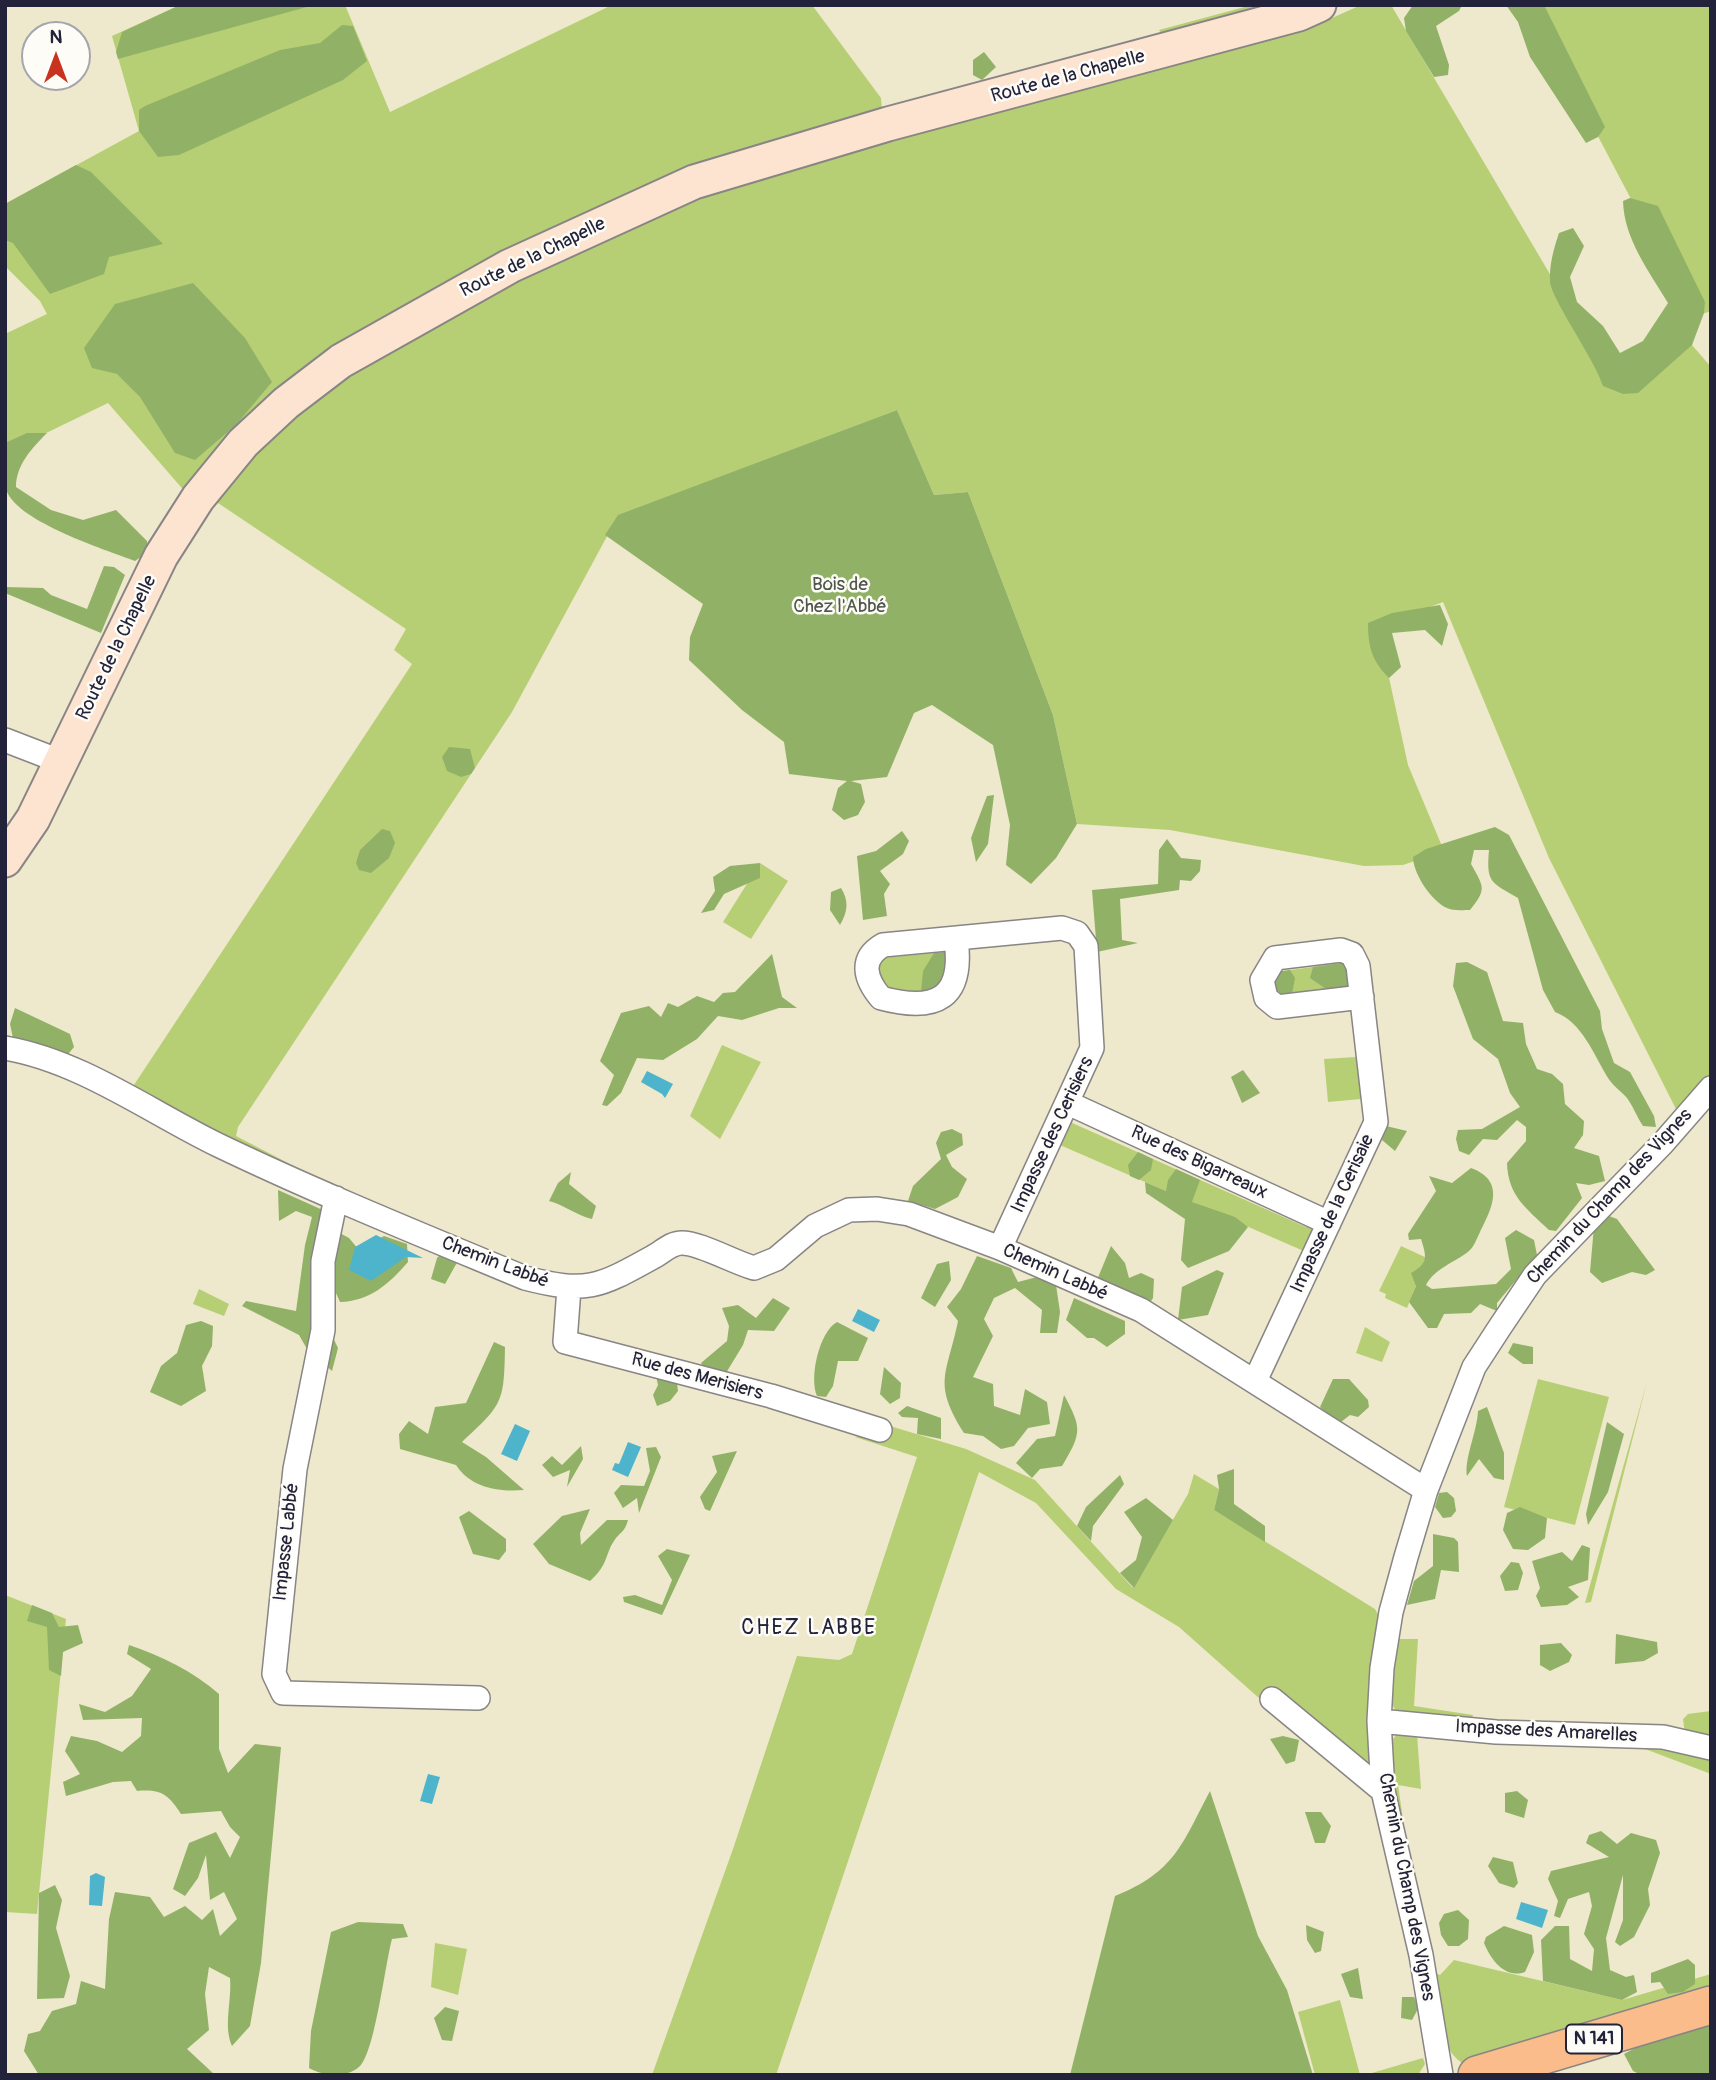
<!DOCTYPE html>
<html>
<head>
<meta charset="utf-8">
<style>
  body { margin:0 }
  #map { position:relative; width:1716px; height:2080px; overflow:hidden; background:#eee8cc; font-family:Pangolin,sans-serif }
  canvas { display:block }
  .frame { position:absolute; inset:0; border:7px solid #22223b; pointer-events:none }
  .north { position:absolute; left:21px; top:21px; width:70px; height:70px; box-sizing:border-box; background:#fdfcf7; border:2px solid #a5a5ac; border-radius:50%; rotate:0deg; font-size:19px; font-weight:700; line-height:28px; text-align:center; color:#22223b }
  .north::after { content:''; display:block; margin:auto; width:24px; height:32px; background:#c8321e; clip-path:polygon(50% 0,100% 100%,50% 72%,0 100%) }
</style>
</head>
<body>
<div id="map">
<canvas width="1716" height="2080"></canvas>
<div class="frame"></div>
<div class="north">N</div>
</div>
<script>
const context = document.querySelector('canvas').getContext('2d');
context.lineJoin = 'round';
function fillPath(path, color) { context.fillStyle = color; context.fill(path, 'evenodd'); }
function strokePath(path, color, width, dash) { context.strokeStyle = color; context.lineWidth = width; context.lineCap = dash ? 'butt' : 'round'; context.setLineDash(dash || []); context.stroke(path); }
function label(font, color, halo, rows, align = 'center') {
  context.font = font + ' Pangolin,sans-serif'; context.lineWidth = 5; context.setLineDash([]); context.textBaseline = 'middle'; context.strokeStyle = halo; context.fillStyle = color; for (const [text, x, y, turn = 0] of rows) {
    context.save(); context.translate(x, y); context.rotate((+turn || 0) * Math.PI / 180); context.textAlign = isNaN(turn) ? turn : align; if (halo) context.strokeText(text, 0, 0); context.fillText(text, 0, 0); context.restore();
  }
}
fillPath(new Path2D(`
  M180,5H345L390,112L612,5H812L881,98L882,111L500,257L187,494L108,403L5,453V334L47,314L40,301L5,266V204L139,131L112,36Z
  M1252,5H1299L1165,39L1159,30Z
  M1361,5H1391L1616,386L1679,330L1711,367V1076L1678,1113L1549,858L1443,602L1378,627L1408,765L1444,851L1403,865L1364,866L1170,830L1077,824L1053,715L968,492L934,495L897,410L618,516L512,712L238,1127L236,1136L369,1205L130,1091L412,664L394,650L406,629L218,503L210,509L244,458L329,383L407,330L685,196L982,110L1312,27Z
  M1529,5H1711V311L1693,317Z
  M760,863L788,881L751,939L723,922Z
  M946,952L948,974L936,990C905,994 880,1004 877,963L882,958Z
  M1342,963L1347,989L1283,995L1276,972Z
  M722,1045L761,1062L720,1139L690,1116Z
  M1356,1057L1361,1099L1328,1102L1324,1059Z
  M1070,1122L1306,1227L1311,1224L1314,1231L1306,1252L1060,1145Z
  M1401,1246L1427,1258L1407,1308L1385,1298L1386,1294L1379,1291Z
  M199,1289L229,1304L224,1316L193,1304Z
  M1365,1327L1390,1342L1382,1362L1356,1353Z
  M1538,1379L1609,1397L1575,1525L1504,1507Z
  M1647,1382L1591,1602L1585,1603Z
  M880,1423L966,1449L1035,1480L1133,1588L1188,1494L1194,1474L1219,1489L1214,1510L1375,1609L1381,1620L1370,1687V1772L1281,1698L1260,1699L1179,1627L1116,1589L1036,1503L979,1472L776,2075H652L733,1849L797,1656L839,1660L852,1654L917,1457L855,1437L872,1433Z
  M5,1595L66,1619L37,1914L5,1912Z
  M1394,1639H1418L1414,1706L1473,1715L1471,1721L1397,1712L1390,1702Z
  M1711,1711V1741L1685,1734L1683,1719L1688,1714Z
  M1398,1733L1417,1734L1421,1789L1398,1785L1404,1826L1396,1825L1387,1746Z
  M1640,1747L1711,1757V1774Z
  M435,1943L467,1949L458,1995L431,1987Z
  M1454,1960L1622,2000L1711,1974V1989L1462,2063C1436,2045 1437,2002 1432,1972L1440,1975Z
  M1340,2000L1360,2075H1315L1298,2012Z
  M1423,2058L1425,2064L1418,2075H1365Z`), '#b7cf74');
fillPath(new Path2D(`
  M180,5H314L118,59L116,52L122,32Z
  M1413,5H1462L1459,11L1436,26L1449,65L1448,75L1434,77L1406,31L1404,18Z
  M1506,5H1544L1605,127L1598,137L1586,143L1530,57L1518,22Z
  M342,25L353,26L367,61L343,80L179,155L158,157L139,131V110L145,106L280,50L320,43Z
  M984,52L996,67L982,80L973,75V60Z
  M76,165L91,172L163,244L109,257L104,274L50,294L13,243L5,240V204Z
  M1630,198L1658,206L1705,302L1704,313L1692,345L1638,393L1623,394L1603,386C1595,360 1552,300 1550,282C1549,265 1554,248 1559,233L1573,228L1584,246L1570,277L1577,302L1603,326L1620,353L1643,341L1668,303C1649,271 1624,239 1623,201Z
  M193,283L245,338L272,382L236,425L195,460L175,453L140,397L117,374L92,368L84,348L115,304Z
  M897,410L934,495L968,492L1053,715L1077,824L1056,858L1031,884L1006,865L1010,825L993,745L932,705L914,713L887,777L851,781L861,784L865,802L858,815L844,820L832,810L838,788L847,781L789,774L784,742L742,710L689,660L690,637L703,604L605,535L618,515Z
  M27,433H47C32,448 16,465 16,487L51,510L83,520L116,510L147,541L148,552L135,561C103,549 20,522 7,492C1,478 5,457 5,443Z
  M104,566L114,567L125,575L101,633L5,593V587L43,588L51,595L87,609Z
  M1440,605L1448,624L1442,646L1425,630L1392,633L1401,667L1389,678C1372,661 1368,647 1368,623L1392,613Z
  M449,747L470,749L475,768L471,774L461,777L447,771L442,757Z
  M994,795L988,844L976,862L971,838L987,796Z
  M1495,827L1509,835L1600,1011L1602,1029L1614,1063L1630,1072L1654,1116L1656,1127L1643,1126C1637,1117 1633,1106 1627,1098C1621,1091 1613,1086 1608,1078C1594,1055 1582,1022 1555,1012L1543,990L1518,898C1491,882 1486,883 1489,850H1474L1471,864C1484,887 1487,889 1470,910C1463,910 1452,911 1447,908C1431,901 1413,873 1413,857L1426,849Z
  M382,829L390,831L395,843L389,858L371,873L359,870L356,863L360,850Z
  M902,831L909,841L903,854L880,871L890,884L884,894L887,916L863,920L857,856L876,851Z
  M1167,839L1181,858L1201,860L1200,871L1191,881L1180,880L1179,890L1120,899L1122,940L1138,943L1097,952L1092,890L1158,884L1159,850Z
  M760,863V878L724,894L714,910L701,913L715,891L713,877L730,866Z
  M841,888C849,901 848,911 840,925L830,910L831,892Z
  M946,952L948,963L936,990L921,992L923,971L934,953Z
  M772,954L782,997L797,1008H779L742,1020L718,1016L697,1039L663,1060L637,1058L621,1093L607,1106L602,1105L614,1075L600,1061L621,1013L649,1006L661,1017L668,1003L678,1007L697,996L714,1002L723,993L735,992Z
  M1467,962L1487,972L1503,1021L1523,1023L1526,1044L1537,1069L1552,1074L1563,1084L1565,1104L1584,1121L1583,1135L1574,1148L1599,1156L1605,1181L1589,1185L1576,1183L1582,1198L1556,1231L1549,1230C1526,1208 1508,1196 1507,1163L1526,1141V1127L1517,1120L1497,1140L1483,1139L1469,1155L1459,1151L1456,1139L1458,1130L1482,1129L1520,1107L1510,1093L1498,1059L1473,1039L1453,986L1456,963Z
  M1342,963L1349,966L1352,982L1347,989L1329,991L1310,978L1313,967Z
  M1290,970L1295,978L1292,994L1283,995L1276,990L1272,976L1276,972Z
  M15,1008L70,1034L74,1047L65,1058L14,1043L10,1024Z
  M1243,1070L1260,1093L1242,1103L1231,1077Z
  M1386,1126L1407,1131L1395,1151L1382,1140Z
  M952,1129L962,1134L963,1145L946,1155L952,1167L967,1179L958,1197L935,1209L908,1201L913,1186L941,1159L936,1143L941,1132Z
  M1138,1152L1153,1159L1151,1170L1139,1180L1130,1176L1128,1165Z
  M1471,1168C1506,1181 1492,1208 1480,1232C1477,1238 1474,1247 1469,1251C1454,1263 1435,1268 1426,1285L1432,1289L1496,1284L1511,1269L1505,1238L1516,1230L1534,1240L1537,1255L1497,1303V1311L1480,1304L1471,1313L1444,1314L1437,1328H1428L1409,1302L1416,1286L1411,1273C1428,1263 1427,1258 1421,1239L1409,1240L1408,1234L1436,1191L1429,1176L1452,1183Z
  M1176,1169L1200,1180L1192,1202L1235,1217L1248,1227L1229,1251L1188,1268L1181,1260L1185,1219L1146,1193L1145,1182L1166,1191L1168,1180Z
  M571,1172L569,1184L596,1206L592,1219C575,1215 565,1205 549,1201L558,1183Z
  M278,1190L325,1211L338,1232L349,1238L359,1250L384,1236L407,1244L408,1262C389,1284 370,1301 340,1302L331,1282L319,1308L338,1348L332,1371L307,1349L299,1335L242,1306L246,1301L296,1311L305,1245L312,1217L296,1211L279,1221Z
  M1609,1216L1617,1219L1655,1270L1646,1275L1632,1272L1602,1283L1590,1272L1594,1226Z
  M1111,1246L1125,1263L1129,1278L1141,1273L1154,1279L1153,1298L1149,1304L1097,1280Z
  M443,1252L459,1259L445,1284L431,1279L437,1258Z
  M977,1256L1011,1268L1018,1282L1037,1277L1056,1285L1060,1312L1057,1333H1040L1042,1310L1015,1288L994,1298L984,1319L993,1336L973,1377L993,1384L994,1406L1020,1415L1025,1389L1047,1402L1050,1424L1028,1428L1014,1446L1001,1449L983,1436L964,1433C932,1382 947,1375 958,1321L947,1307L961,1289Z
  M949,1261L951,1280L935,1307L921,1298L937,1264Z
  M1217,1270L1224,1273L1208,1315L1178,1320L1182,1287Z
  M773,1298L790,1308L774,1331L748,1330L743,1345L726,1373L706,1371L701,1363L727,1341L729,1326L722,1308L738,1305L756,1318Z
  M1074,1298L1125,1321V1334L1107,1347L1094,1338H1087L1066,1320Z
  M201,1321L213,1326L212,1346L202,1366L206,1391L181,1406L150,1392L161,1366L177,1353L186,1325Z
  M837,1322L868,1338L858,1361H838L833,1386L826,1397L817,1396C809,1378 819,1332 837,1322Z
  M494,1342L505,1347C504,1403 503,1404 462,1442L486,1457L524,1490C498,1492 471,1488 456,1465L400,1449L399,1434L409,1421L428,1434L435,1407L466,1403Z
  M1513,1343L1533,1347V1364H1523L1508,1353Z
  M884,1367L901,1383L900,1398L890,1404L880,1394Z
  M656,1376L677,1383L678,1391L670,1401L657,1406L653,1395L658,1385Z
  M1333,1379H1349L1368,1400L1369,1407L1358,1417L1350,1415L1341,1422L1331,1418L1320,1407Z
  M1064,1395C1082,1428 1082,1433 1062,1466L1040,1469L1032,1478L1016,1463L1037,1439L1055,1436Z
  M907,1406L941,1418V1439L917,1434L918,1418L902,1417L898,1413Z
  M1487,1407L1504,1453V1480L1494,1478L1479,1459L1467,1476C1464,1459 1477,1432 1478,1411Z
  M1607,1422L1624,1434L1608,1492L1588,1525L1586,1514Z
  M581,1446L583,1459L567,1487L570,1470L553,1477L542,1465L552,1456L562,1465Z
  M656,1447L661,1457L639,1513L637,1498L623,1508L614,1493L621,1485L644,1486L650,1471L646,1448Z
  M737,1451L710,1511L705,1509L700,1497L717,1472L712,1456Z
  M1234,1469V1504L1265,1526V1542L1214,1510L1219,1489L1217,1475Z
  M1120,1475L1124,1484L1093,1526L1091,1541L1077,1526L1086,1507Z
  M1447,1492L1454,1498L1456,1511L1451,1517L1443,1518L1435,1507L1439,1493Z
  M1146,1498L1173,1520L1134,1588L1120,1573L1136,1560L1142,1537L1124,1512Z
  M1520,1507L1547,1518L1545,1538L1528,1550L1513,1549L1503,1530L1507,1513Z
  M590,1509L580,1533L581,1545L607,1520H628C625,1531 622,1531 616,1538C604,1554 610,1563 590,1581L549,1564L533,1544L562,1516Z
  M469,1511L506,1539V1551L499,1560L473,1554L459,1517Z
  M1433,1534L1454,1538L1458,1542L1459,1572L1441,1570L1435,1599L1407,1605L1414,1581L1433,1566Z
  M1582,1545L1590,1548L1588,1580L1568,1587L1579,1597L1567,1605L1541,1607L1536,1596L1540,1588L1532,1561L1562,1552L1572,1561Z
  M667,1549L690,1555L662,1615L624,1602L623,1597L635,1595L662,1605L672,1580L658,1556Z
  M1511,1562L1519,1563L1523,1573L1518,1590L1505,1591L1500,1576Z
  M32,1605L52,1613L59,1627L78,1625L83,1643L63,1652L61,1676L49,1670L47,1627L27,1621Z
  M1616,1634L1657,1642L1658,1653L1644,1661L1615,1664Z
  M1561,1643L1572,1655L1569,1662L1550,1671L1540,1665V1645Z
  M129,1645C161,1656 193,1671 219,1694V1749L228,1773L255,1744L281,1747L261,1963L250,2026L232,2046C223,2026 232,2001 230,1978L209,1967L205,1994L209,2030L187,2049L215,2075H39L24,2051L28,2034L40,2031L52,2011L76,2004L81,1981L105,1989L109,1919L115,1892L150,1897L164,1917L185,1906L202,1920L213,1909L220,1936L237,1919L224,1892L210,1900L206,1855L198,1878L185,1896L173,1889L189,1843L216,1832L230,1858L240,1837L230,1827L221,1811L181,1814C168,1794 161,1789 137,1791L131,1781L113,1782L66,1796L63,1782L80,1774L65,1751L71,1736L97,1741L122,1752L141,1736L142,1718L83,1720L79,1704L105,1712L132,1696L151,1669L127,1654Z
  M1283,1736L1299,1740L1295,1761L1286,1764L1270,1739Z
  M1210,1791L1258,1936L1287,1990L1313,2075H1070L1115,1896C1175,1872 1182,1844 1210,1791Z
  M1517,1791L1528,1800L1524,1818L1505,1812V1793Z
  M1305,1812H1321L1331,1826L1325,1843H1315Z
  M1601,1831L1617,1844L1631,1833L1656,1840L1660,1853L1648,1889L1650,1905L1634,1937L1620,1946L1615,1942L1623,1920V1875L1606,1938L1610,1970L1626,1977L1634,1975L1637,1992L1622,2000L1543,1981L1541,1940L1555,1926H1569L1570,1959L1592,1971L1594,1949L1584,1934L1592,1906L1589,1892L1568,1899L1560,1918L1554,1916L1558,1901L1548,1879L1551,1871L1609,1857L1586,1843L1589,1835Z
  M1493,1857L1513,1862L1518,1883L1514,1888L1499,1883L1488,1866Z
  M55,1885L62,1900L56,1928L70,1976L64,1998L37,1999L39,1893Z
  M1458,1910L1469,1920L1468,1939L1459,1946H1448L1441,1935L1439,1923L1444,1914Z
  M358,1922L403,1924L408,1937L392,1939C385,1965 375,2051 360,2066C347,2079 323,2076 309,2068L311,2031L331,1932Z
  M1306,1925L1324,1932L1321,1951L1315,1953L1307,1940Z
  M1504,1926L1532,1935L1534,1952L1525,1972C1505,1979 1491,1960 1484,1943L1486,1937Z
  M1688,1959L1695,1965V1984L1683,1992L1668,1994L1660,1982L1651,1983V1973Z
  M1358,1968L1363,1999L1350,1997L1341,1974Z
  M1402,1997H1414L1419,2007L1412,2020L1401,2018Z
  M445,2007L459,2011L452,2041L442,2040L434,2018Z
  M1711,2023V2075H1641L1633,2071L1624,2054L1646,2042Z`), '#91b266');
fillPath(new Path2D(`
  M647,1071L673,1084L665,1098L662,1094L641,1082Z
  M376,1235L423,1258L406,1257L371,1281L349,1270L355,1247Z
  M858,1309L880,1320L874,1332L852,1321Z
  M515,1424L530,1431L517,1461L501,1454Z
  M628,1442L641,1447L628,1477L612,1470L615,1463L619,1464Z
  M428,1774L440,1777L432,1804L420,1801Z
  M96,1873L105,1877L102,1906L89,1905L90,1876Z
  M1521,1902L1548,1910L1542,1928L1516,1919Z`), '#4eb4cc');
const street = new Path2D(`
  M5,740L62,762
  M956,939C964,998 937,1013 881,998C865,979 859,959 883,945L1062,928L1077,933L1086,946L1092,1048L1000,1248
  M5,1048C81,1061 150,1112 218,1145C318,1193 422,1235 525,1278C587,1294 599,1287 653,1257C663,1252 670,1243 682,1243C700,1243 733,1262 754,1268L776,1259L815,1226L849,1210L877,1209L909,1214L1000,1248L1141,1310L1426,1490
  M1068,1103L1329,1223
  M336,1198L323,1261V1330L295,1469L274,1674L283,1693L478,1698
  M569,1288L565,1342L771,1396L880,1430
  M1255,1381L1376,1122L1358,966L1352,954L1341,950L1275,958L1262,980L1266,998L1277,1007L1362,997
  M1272,1699L1383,1791
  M1379,1721L1496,1732L1663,1737L1711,1748
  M1441,2075L1421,1955L1383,1791L1379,1721L1382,1668L1391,1612L1406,1557L1426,1490L1474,1367L1500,1327L1535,1275L1663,1143L1711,1088`);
const secondary = new Path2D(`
  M5,860L33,819L161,556L198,498L243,443L286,403L341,361L510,266L694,182L888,124L1299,14L1319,5`);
const primary = new Path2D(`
  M1477,2075L1711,2005`);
strokePath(street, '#888584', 26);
strokePath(secondary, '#888584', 37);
strokePath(primary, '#888584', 40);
strokePath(street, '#fff', 23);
strokePath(secondary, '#fde4d1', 33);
strokePath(primary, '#fabc8b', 37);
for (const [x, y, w] of [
  [1594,2039,56]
]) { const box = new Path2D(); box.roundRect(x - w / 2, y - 14.5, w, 29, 5); context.fillStyle = '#fdfcf7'; context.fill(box); strokePath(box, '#22223b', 2); }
label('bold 18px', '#22223b', null, [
  ["N 141",1594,2039]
]);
label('19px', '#22223b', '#fdfcf7', [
  ["Route de la Chapelle",1068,77,-15],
  ["Route de la Chapelle",533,258,-26],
  ["Route de la Chapelle",117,648,-64],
  ["Impasse des Cerisiers",1053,1135,-65],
  ["Rue des Bigarreaux",1199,1163,25],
  ["Chemin du Champ des Vignes",1610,1197,-47],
  ["Impasse de la Cerisaie",1333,1214,-65],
  ["Chemin Labbé",495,1263,21],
  ["Chemin Labbé",1055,1273,24],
  ["Rue des Merisiers",697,1377,15],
  ["Impasse Labbé",287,1542,-84],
  ["Impasse des Amarelles",1546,1732,3],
  ["Chemin du Champ des Vignes",1406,1887,79]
]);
label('19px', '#4f564c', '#fdfcf7', [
  ["Bois de",840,585],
  ["Chez l'Abbé",840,607]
]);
context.letterSpacing = '2px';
label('21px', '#22223b', '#fdfcf7', [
  ["CHEZ LABBE",809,1629]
]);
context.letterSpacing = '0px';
</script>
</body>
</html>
